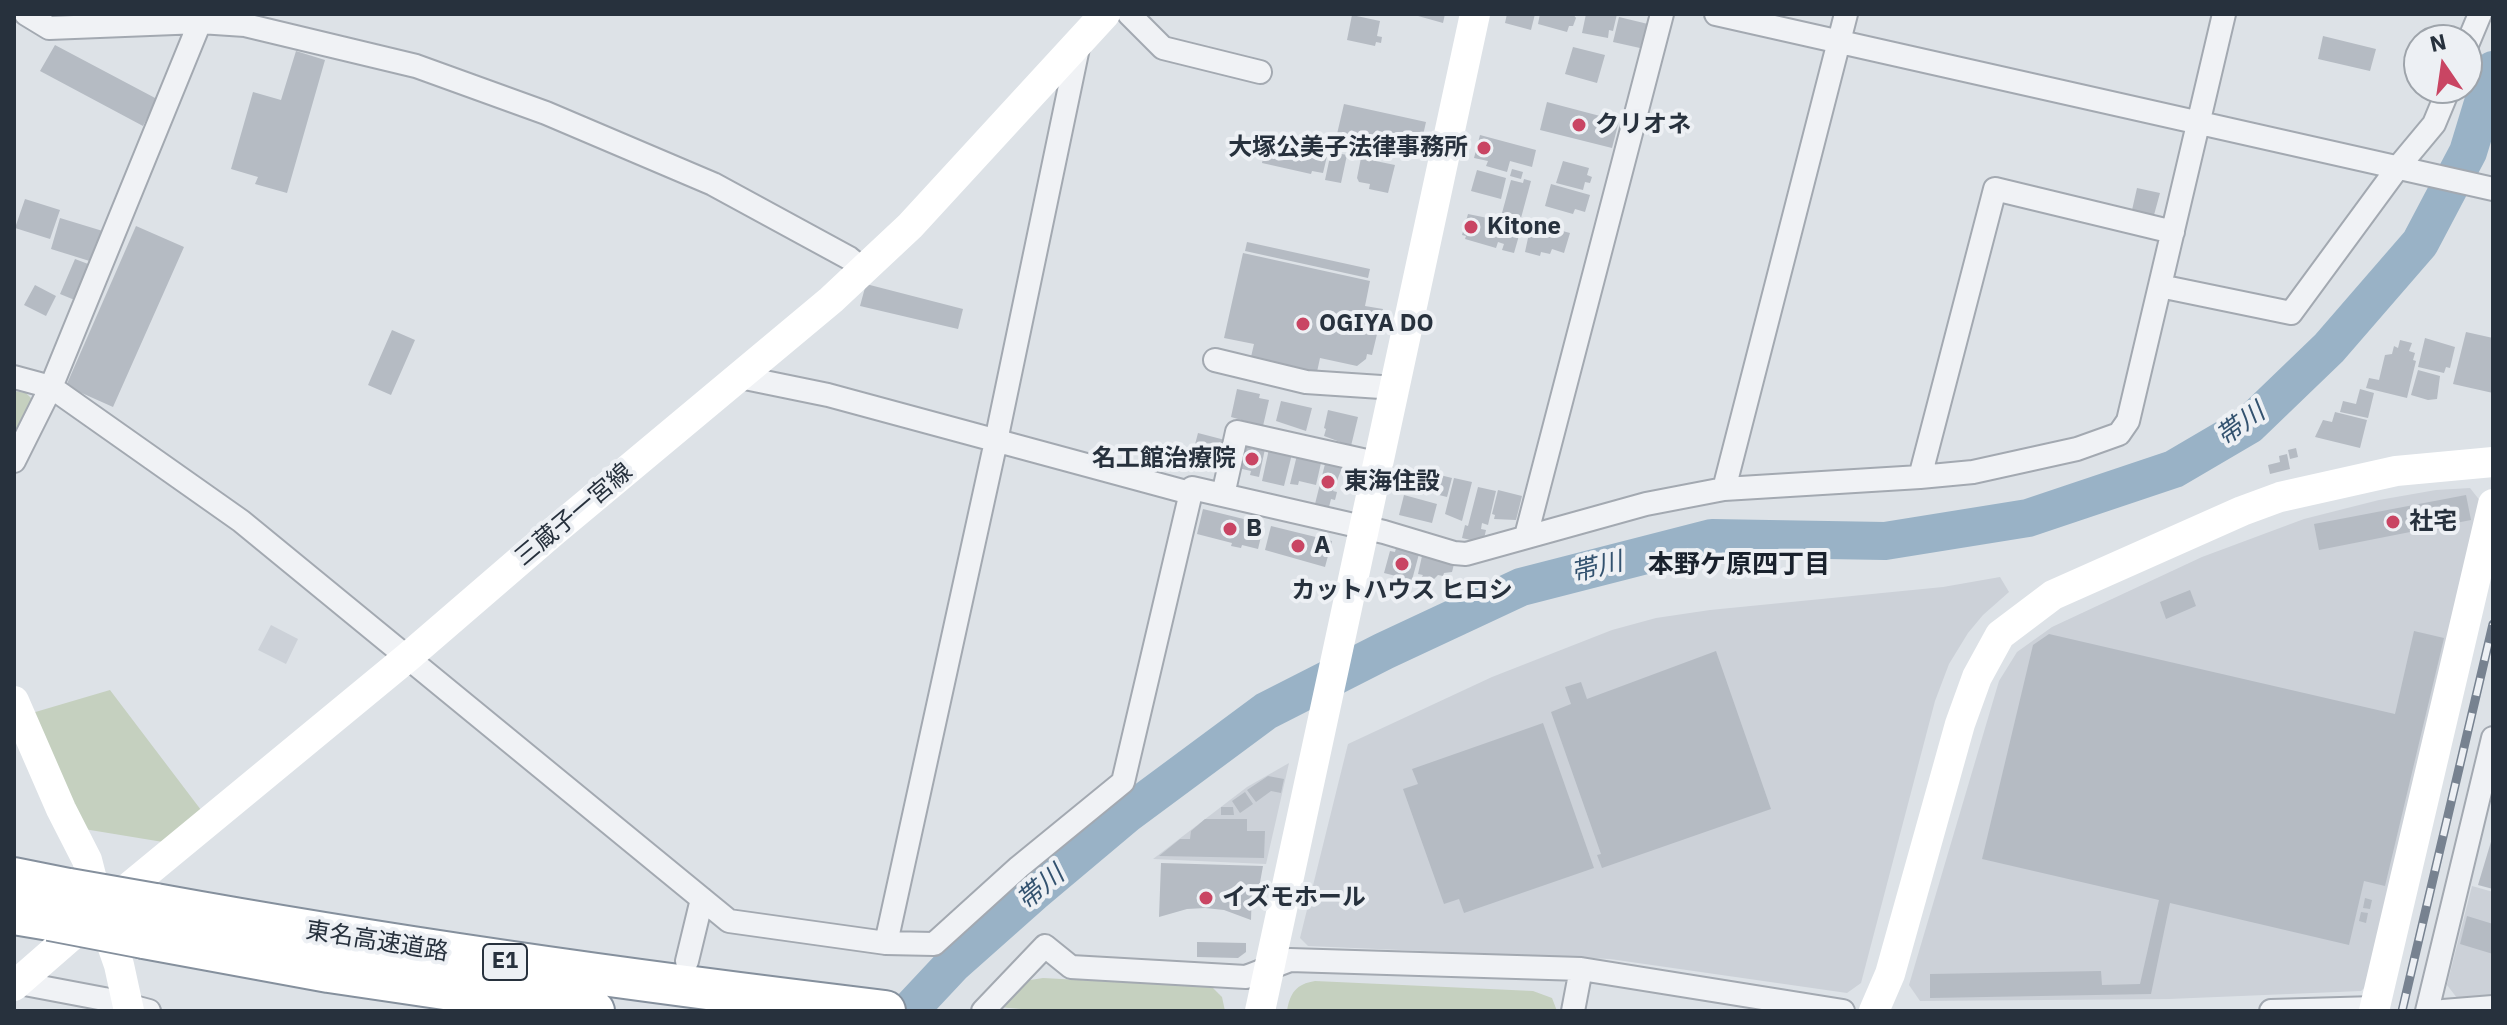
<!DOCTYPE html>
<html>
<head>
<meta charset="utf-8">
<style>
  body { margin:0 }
  #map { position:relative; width:2507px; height:1025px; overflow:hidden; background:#dde2e7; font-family:"IBM Plex Sans",sans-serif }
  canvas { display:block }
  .frame { position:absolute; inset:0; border:16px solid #27313d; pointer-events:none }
  .north { position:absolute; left:2403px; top:24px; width:80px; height:80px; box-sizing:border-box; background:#edf0f4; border:2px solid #9ea4ab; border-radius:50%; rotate:347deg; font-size:22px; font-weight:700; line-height:32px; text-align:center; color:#27313d }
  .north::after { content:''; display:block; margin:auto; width:28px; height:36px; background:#c94563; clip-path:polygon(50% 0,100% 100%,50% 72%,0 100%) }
</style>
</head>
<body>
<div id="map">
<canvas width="2507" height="1025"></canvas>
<div class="frame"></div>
<div class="north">N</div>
</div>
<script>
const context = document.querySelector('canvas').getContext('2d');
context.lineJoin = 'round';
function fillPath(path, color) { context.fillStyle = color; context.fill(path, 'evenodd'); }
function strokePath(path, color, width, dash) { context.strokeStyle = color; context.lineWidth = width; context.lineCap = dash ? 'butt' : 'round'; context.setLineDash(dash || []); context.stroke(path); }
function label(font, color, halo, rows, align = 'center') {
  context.font = font + ' "IBM Plex Sans","Noto Sans JP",sans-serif'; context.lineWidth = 8; context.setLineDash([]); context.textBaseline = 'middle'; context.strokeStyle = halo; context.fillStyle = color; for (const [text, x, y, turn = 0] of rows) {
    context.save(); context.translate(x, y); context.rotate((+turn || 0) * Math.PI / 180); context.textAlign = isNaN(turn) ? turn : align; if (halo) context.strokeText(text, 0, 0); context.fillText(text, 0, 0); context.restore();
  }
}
fillPath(new Path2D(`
  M2470,488L2481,502L2369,984L2361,991L2169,999L1920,1001L1909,985L1999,681L2017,652L2052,627L2202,557L2304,519L2379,500L2436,490Z
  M2000,577L2009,592L1983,615L1968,633L1949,664L1935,701L1861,983L1847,993L1610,959L1308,946L1300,938L1348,744L1492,677L1612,630L1656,618L1710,610L1943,587Z
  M271,625L298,639L286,664L258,650Z
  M1289,763L1266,864L1153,859L1247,787Z
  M2472,886L2493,892V995L2457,998L2447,985Z`), '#ccd1d8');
fillPath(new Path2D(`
  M14,391L26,393L33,400L14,442Z
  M110,690L201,810L163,842L84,829L32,713Z
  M1043,978L1212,987L1222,997L1225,1011H1044L998,1007L1024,981Z
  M1315,981L1533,991L1552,998L1557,1011H1287C1290,993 1296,984 1315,981Z`), '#c5d0bf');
strokePath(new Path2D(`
  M909,1011L953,964L1033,893L1127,814L1266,711L1384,651L1521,587L1712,538L1885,541L2028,518L2174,469L2249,425L2329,348L2420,243L2468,152L2493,70`), '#99b2c6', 38);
fillPath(new Path2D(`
  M1411,14H1445L1443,23Z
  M1507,14H1535L1531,30L1505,23Z
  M1540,14H1573L1576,18L1573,26H1569L1567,32L1538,24Z
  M1586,14H1617L1613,31L1609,30L1608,38L1582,33Z
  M1352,15L1380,21L1377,36L1382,37L1381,43L1376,42L1375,46L1347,40Z
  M1619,17L1648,24L1640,48L1613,42Z
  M2323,36L2376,49L2370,71L2318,59Z
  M55,45L157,99L143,126L40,71Z
  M1573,47L1605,55L1597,83L1565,74Z
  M296,51L325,60L287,193L255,184L258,177L231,169L253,92L281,100Z
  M1547,102L1619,121L1612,148L1540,130Z
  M1344,104L1426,122L1419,153L1412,152V154L1401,152V149L1385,148V145L1362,143L1363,140L1345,139L1346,136L1337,134Z
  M1480,135L1536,150L1532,167L1510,161L1507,172L1486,166L1488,161L1474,158Z
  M1277,142L1328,152L1323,173L1312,171L1311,174L1262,163L1265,148L1276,147Z
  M1331,152L1347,155L1341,183L1325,180Z
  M1361,158L1395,165L1388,193L1369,189L1370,184L1359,182L1357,178Z
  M1563,161L1589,168L1587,175L1592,177L1590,183L1585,182L1583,190L1556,183Z
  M1512,169L1523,172L1521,179L1510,176Z
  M1477,170L1506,178L1501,199L1471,191Z
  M1524,179L1531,181L1521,218L1502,213L1511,180L1523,183Z
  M1551,184L1590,195L1585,212L1575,209L1573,214L1545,206Z
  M2137,188L2160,193L2154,215L2132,210Z
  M25,199L60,210L50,239L15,228Z
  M1468,214L1522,225L1514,253L1502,250L1504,244L1498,242L1496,248L1465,239L1466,236L1462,235Z
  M60,218L106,232L96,263L51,249Z
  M1529,222L1570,233L1564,253L1552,249L1550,254L1541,252L1540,256L1525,252L1528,238L1524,237Z
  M136,226L184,247L113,407L66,386Z
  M1247,242L1370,269L1368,278L1245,251Z
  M1243,253L1370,281L1365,306L1383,309L1372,355L1367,354L1366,359L1357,366L1320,358L1317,372L1251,357L1254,344L1224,338Z
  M75,259L96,267L82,303L60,294Z
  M866,284L963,309L958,329L860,306Z
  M35,285L56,296L46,316L24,305Z
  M392,330L415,340L391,395L368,385Z
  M2466,332L2493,338V393L2453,384Z
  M2425,338L2455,347L2450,368L2446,367L2444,373L2418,367Z
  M2400,340L2412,343L2409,351L2415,353L2413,360L2416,361L2407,398L2366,388L2369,378L2379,380L2385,355L2392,354L2394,346L2398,348Z
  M2418,370L2440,376L2437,399L2428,400L2411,395Z
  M1237,389L1260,394L1259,398L1269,400L1263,426L1231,417Z
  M2360,389L2374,393L2368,418L2340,412L2343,401L2356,404Z
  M1281,401L1312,408L1306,431L1276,421Z
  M1328,410L1358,417L1351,446L1324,436L1326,429L1324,428Z
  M2335,412L2367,420L2360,448L2315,437L2323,420L2332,422Z
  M1198,433L1225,440L1218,467L1209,465L1210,461L1192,456Z
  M1244,444L1265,449L1259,477L1250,475L1251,471L1238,468Z
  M2296,448L2298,457L2290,459L2288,450Z
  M1269,449L1292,454L1284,486L1262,481Z
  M2287,454L2290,469L2270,474L2268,465L2280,462L2279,456Z
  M1297,455L1321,463L1316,485L1299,481L1298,485L1290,484Z
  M1326,460L1343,465L1333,491L1337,492L1335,500L1331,499L1329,507L1315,504Z
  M1416,469L1452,478L1447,497L1415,489L1417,482L1413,481Z
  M1454,478L1472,482L1462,521L1445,514Z
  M1478,487L1496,491L1488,525L1482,523L1481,529L1486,530L1483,543L1462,538L1465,525L1468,526Z
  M1498,490L1522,496L1516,520L1494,519L1495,515L1492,514Z
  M1404,495L1437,504L1432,523L1399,515Z
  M2466,495L2471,520L2319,550L2314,524Z
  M1203,509L1264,524L1258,549L1242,545L1241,548L1231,546L1232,543L1197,534Z
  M1271,526L1332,541L1325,567L1265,550Z
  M1396,548L1419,554L1412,580L1384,573L1390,551L1395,552Z
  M1422,556L1454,564L1452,572L1444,573L1443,576L1438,575L1432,581L1421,578L1423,575L1418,574Z
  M2190,590L2196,606L2166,619L2160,602Z
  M2414,631L2444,638L2385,886L2364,881L2349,945L2170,903L2151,994L1930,998V974L2101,971L2102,985L2140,984L2159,900L1982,859L2033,645L2049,634L2395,714Z
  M1716,651L1771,809L1602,868L1597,855L1601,854L1551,712L1571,704L1565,687L1581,682L1587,699Z
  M1543,723L1594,868L1464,913L1459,899L1444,904L1403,789L1418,784L1412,769Z
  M1268,776L1284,779L1281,793L1271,791L1256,802L1247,790Z
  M1245,792L1253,804L1240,813L1232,801Z
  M1221,807H1233L1234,815H1221Z
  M1205,819H1247V831H1265L1264,858L1159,856L1180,839H1190L1191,831Z
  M2493,835V889L2478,885Z
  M1161,863L1263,866L1259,888H1252L1251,920L1224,910L1205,908L1187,909L1159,917Z
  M2365,898L2372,900L2370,909L2363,908Z
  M2361,912L2368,913L2366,923L2359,921Z
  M2467,916L2493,924V954L2460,944Z
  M1197,942L1246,943V952L1238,958L1197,957Z`), '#b5bbc3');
const street = new Path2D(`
  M26,14L49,28L200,22L245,25L416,66L546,113L713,184L849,258L864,270
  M1129,14L1163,48L1260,72
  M1716,14L2493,189
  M2467,45L2480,14
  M2160,286L2291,313L2399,166L2434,124L2449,88
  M1215,360L1306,382L1396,388
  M14,377L51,387L241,521L729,921L886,943L996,441L1079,43
  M740,377L828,395L1190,493
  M14,461L51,387L200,22
  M1920,477L1995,189L2173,232
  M1724,489L1846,14
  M1223,495L1237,432L1380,464
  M1526,536L1662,14
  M886,943L934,944L1019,867L1123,782L1192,488L1384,532L1454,553L1466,554L1646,504L1724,489L1920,477L1973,472L2077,449L2119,434L2128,421L2224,14
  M687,961L702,899
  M14,982L104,999L149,1011
  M983,1011L1045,946L1071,967L1246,977L1290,960L1581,969L1843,1011
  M1573,1011L1581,969
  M2271,1011L2375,1008
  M2427,1011L2493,738
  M2443,1011L2493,1007`);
const highway = new Path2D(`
  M14,878L69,889
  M155,904C397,948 640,982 885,1011
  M14,914L50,920
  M144,938L329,972L594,1011`);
strokePath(street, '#a3a9b1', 26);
strokePath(highway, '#85909d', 44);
strokePath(street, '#f0f2f5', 22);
strokePath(new Path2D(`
  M14,701L61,809L87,860L100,911L119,965L129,1011
  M14,986L100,911L408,657L553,532L831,300L910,226L1105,14
  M1260,1011L1475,14
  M1874,1011L1890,974L1960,724L1977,677L2000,635L2053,595L2242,511L2280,497L2396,471L2493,462
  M2374,1011L2493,504`), '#fff', 30);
strokePath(highway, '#fff', 40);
const rail = new Path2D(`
  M2402,1011L2493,624`);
strokePath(rail, '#778290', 9);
strokePath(rail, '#edf0f4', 6, [18]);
const highwayBridge = new Path2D(`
  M69,889L155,904
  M50,920L144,938`);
strokePath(highwayBridge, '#85909d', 44, []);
strokePath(highwayBridge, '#fff', 40);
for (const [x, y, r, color] of [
  [1579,125,8,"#c94563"],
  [1484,148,8,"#c94563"],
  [1471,227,8,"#c94563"],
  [1303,324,8,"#c94563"],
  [1252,459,8,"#c94563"],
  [1328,482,8,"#c94563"],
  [2393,522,8,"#c94563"],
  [1230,529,8,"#c94563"],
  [1298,546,8,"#c94563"],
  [1402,564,8,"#c94563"],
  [1206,898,8,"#c94563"]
]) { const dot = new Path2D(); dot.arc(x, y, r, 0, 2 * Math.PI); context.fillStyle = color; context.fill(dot); strokePath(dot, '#edf0f4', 3); }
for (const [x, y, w] of [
  [505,962,44]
]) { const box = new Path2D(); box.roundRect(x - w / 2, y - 18, w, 36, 6); context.fillStyle = '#edf0f4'; context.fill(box); strokePath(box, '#27313d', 2); }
label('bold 22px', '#27313d', null, [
  ["E1",505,962]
]);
label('bold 24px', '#27313d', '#edf0f4', [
  ["クリオネ",1595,125],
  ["大塚公美子法律事務所",1468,148,"right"],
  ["Kitone",1487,227],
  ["OGIYA DO",1319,324],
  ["名工館治療院",1236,459,"right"],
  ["東海住設",1344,482],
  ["社宅",2409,522],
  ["B",1246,529],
  ["A",1314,546],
  ["カットハウス ヒロシ",1402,591,"center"],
  ["イズモホール",1222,898]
], 'left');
label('24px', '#27313d', '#edf0f4', [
  ["三蔵子一宮線",574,515,-40],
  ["東名高速道路",377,942,9]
]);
label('italic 26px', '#33526f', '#edf0f4', [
  ["帯川",2241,425,-36],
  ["帯川",1597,568,-14],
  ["帯川",1041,888,-40]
]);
label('bold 26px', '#1a222d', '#edf0f4', [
  ["本野ケ原四丁目",1739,565]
]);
</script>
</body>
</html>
